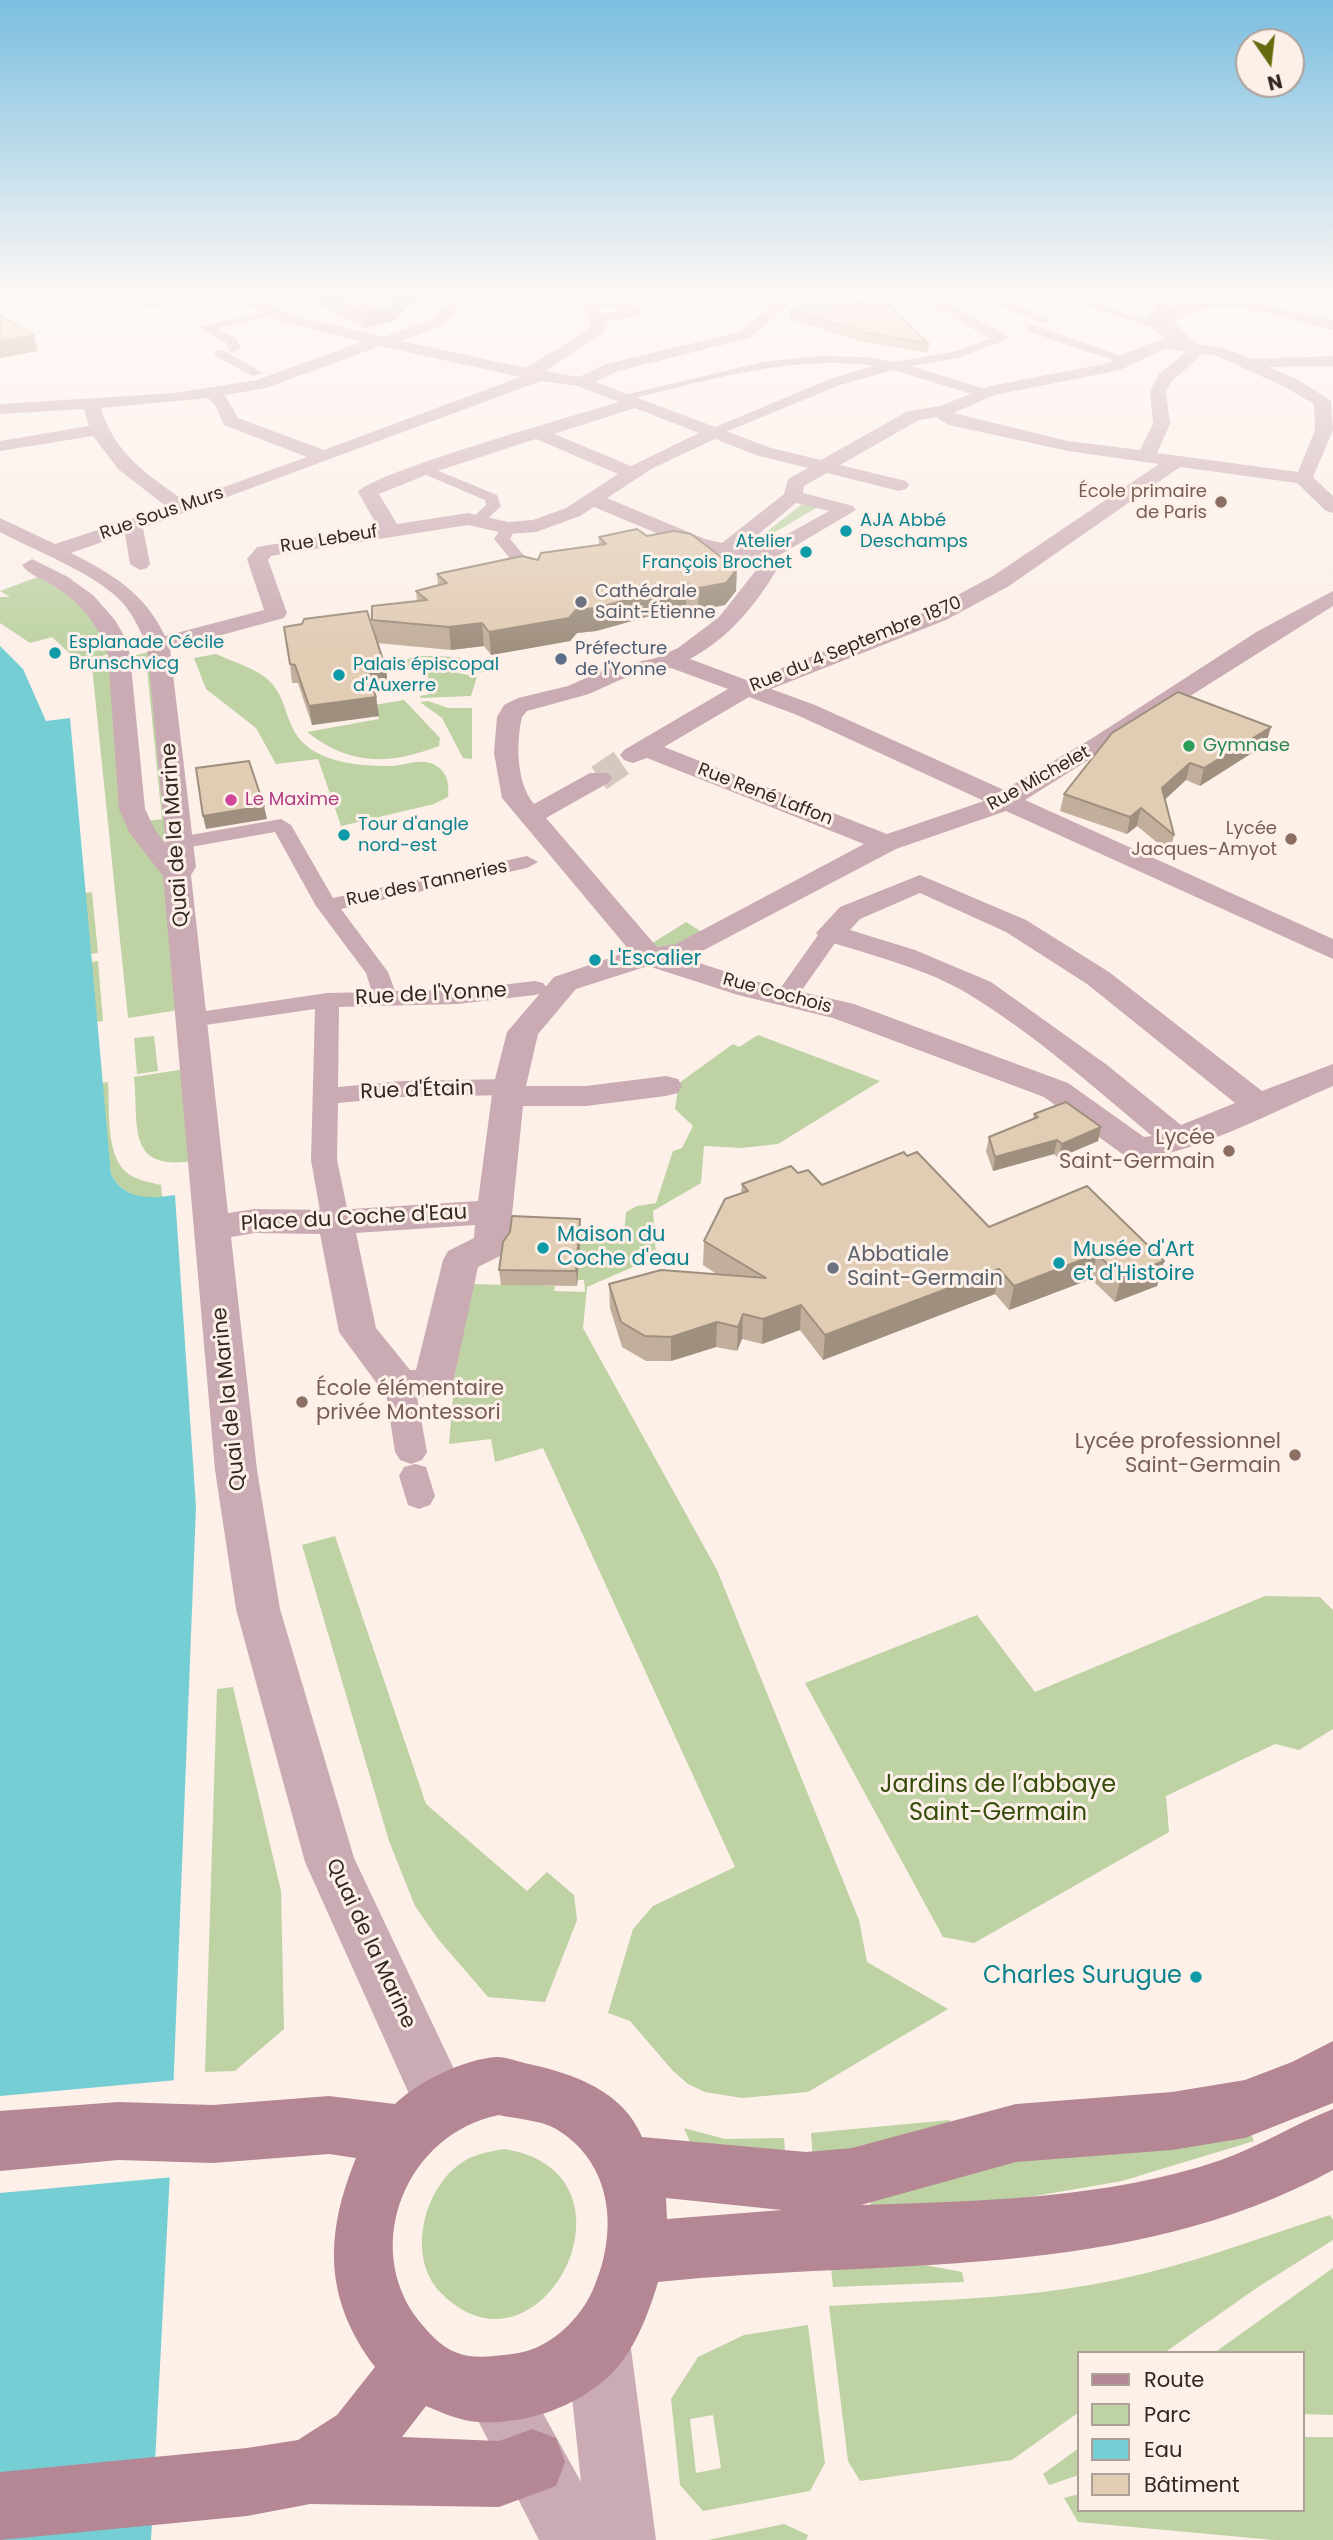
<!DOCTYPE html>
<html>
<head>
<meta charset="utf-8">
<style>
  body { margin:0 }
  #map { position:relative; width:1333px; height:2540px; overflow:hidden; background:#fcf0e9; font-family:Poppins,sans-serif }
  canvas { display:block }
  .legend { position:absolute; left:1077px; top:2351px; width:228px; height:161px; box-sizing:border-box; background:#fcf0e9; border:2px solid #aca099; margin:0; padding:9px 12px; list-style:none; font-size:21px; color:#332821 }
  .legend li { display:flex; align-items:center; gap:14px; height:35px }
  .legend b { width:35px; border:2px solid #aca099 }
  .north { position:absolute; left:1235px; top:28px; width:70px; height:70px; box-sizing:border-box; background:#fcf0e9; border:2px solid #aca099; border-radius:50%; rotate:166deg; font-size:19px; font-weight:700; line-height:28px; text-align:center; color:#332821 }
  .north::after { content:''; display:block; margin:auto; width:24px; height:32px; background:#646a0e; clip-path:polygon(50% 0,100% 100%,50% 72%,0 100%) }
</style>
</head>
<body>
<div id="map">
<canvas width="1333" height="2540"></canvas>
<ul class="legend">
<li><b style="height:9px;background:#b58794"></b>Route</li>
<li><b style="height:19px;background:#bed2a4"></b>Parc</li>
<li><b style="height:19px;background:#76ced5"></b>Eau</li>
<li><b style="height:19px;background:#e1ccb4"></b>Bâtiment</li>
</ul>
<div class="north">N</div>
</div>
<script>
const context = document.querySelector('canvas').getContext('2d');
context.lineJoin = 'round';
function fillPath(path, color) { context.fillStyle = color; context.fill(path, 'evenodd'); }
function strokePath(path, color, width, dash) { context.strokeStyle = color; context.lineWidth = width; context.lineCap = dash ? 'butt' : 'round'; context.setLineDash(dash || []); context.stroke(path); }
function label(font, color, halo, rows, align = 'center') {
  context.font = font + ' Poppins,sans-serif'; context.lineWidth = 6; context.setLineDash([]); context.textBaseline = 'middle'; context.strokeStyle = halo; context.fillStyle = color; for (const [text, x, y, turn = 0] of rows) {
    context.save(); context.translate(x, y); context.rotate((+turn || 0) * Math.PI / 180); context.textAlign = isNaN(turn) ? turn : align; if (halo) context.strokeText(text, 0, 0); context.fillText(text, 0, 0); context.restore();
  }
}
fillPath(new Path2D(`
  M802,504L818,507L758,542L755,541Z
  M43,575L92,612L109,654L79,662L52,637L30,643L0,623V597H10L0,591Z
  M152,651L168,847L147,821L162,819L146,658L129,657Z
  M216,654C231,661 252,667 265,677C296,702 277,739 329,758C348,765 371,766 392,766C404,765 419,759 430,763C446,768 450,782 448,797L434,804L341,826L318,759L276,764L256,728L206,689L194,658Z
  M415,656C438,656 469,654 488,669L480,673L459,666L403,667L404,661Z
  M111,662L116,724L165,871L179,1010L128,1018L92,667Z
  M436,668L477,677L471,696L421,698L420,696L436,693L424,670Z
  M404,700L440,738L439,746C389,765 350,766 307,732L379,719L374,705Z
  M428,701L448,708H472V759L463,758L442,718L420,702Z
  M92,892L98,953L90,954L85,893Z
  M686,922L705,934L702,938L657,949L651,944Z
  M98,961L103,1021L96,1022L91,962Z
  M758,1035L880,1081L778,1144L741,1148L704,1146L701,1183L653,1211L656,1257L587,1287L583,1328L717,1570L859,1920L867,1962L948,2009L808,2092L742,2098L705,2092L688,2084L673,2071L630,2021L608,2013L633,1929L653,1906L735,1867L543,1448L495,1462L491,1439L449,1444L455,1374L472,1284L513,1285L517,1268L544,1269V1286H555L554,1291L585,1292L584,1280H574L581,1233L624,1234L626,1212L637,1206L656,1203L673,1151L682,1148L693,1126L675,1109L679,1083L733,1044L739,1047Z
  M154,1036L158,1071L137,1074L134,1038Z
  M185,1069L193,1161C126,1171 139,1127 134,1077Z
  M108,1082C110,1106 105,1154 126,1172C135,1180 149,1182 161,1185L162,1197C141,1200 121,1194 111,1174L101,1083Z
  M335,1536L426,1804L527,1891L547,1872L574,1895L577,1920L545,2002L488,1997L438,1939L415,1906L389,1841L302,1545Z
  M1265,1596L1320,1597L1333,1610V1729L1299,1750L1275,1744L1166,1796L1169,1832L974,1943L943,1937L805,1683L977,1615L1035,1692Z
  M233,1687L281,1891L284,2029L235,2071L205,2072L217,1689Z
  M950,2120V2127L813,2159L811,2133Z
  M684,2128L725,2139L784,2138L786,2165L696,2156Z
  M1251,2134L1254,2141L1122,2181L1012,2200L871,2208L870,2197L956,2168Z
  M504,2149C654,2172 540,2395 440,2292C407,2257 423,2190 460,2164C473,2154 488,2152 504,2149Z
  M1330,2215L1333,2220V2240L1258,2287L1164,2353H1079V2412L1012,2460L860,2481L848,2461L829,2306C924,2300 1022,2300 1116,2280C1189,2265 1259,2238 1330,2215Z
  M873,2255L962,2272L964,2282L833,2287L830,2258Z
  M1333,2268V2415L1303,2414V2353H1214Z
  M808,2325L825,2463L810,2491L703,2511L680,2485L671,2399L698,2357L744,2335ZM713,2415L721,2468L696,2473L690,2419Z
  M1303,2437H1333V2540H1274L1078,2522L1064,2498L1079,2494V2510H1303Z
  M1079,2448V2475L1049,2485L1043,2474Z
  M784,2524L808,2535L806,2540H708Z`), '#bed2a4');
fillPath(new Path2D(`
  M0,646L23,669L46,721L70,718L111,1174C124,1200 150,1199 175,1195L196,1507L170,2172L151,2540H0Z`), '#76ced5');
fillPath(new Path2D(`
  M177,2080L174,2177L0,2193V2096Z`), '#fcf0e9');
strokePath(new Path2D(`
  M599,778L633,755`), '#d4c8c1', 27, [27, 14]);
fillPath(new Path2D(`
  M920,297H935L1011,338L958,358L911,366L988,390V396H978L893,370L840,385L711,438L706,437V431L830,379L873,366C790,354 703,382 623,401L616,397L763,362L820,356L866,357L893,362L952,352L990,339Z
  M1057,297H1076L1158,324L1148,326Z
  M999,298L1050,319L1052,321L1042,323L995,303V299Z
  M275,310L281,313L279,315L216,328L236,338L241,347L233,353L227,349V343L198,327Z
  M1026,325H1034L1132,360L1122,363L1026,331Z
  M215,350H223L263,373L253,376L215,356Z
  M424,465L497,495L501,506L483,523H473L470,520L486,505L485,500L419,472V466Z
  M508,523L516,528L510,539L539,573V579H527L494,539L503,525Z
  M281,819L291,825L333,898L527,856L538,862L527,868L341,909L388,972L395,991L457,990L535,981L543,983L547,988L543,993L535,995L457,1004L339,1007L338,1087L403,1081L509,1079L518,1082L521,1087L518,1092L509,1095L403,1097L338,1103L337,1160L350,1222L346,1228L336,1231L326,1228L322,1222L311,1160L315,1009L192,1027L184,1025L180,1020L184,1015L192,1013L327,993L372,992L366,973L316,906L275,832L179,849L169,843L179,837Z
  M831,926L842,933L793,1003H777L773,998L777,993L823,928Z
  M400,1375L411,1378L415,1386L427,1452L422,1460L411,1464L400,1460L395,1452L385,1386L389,1378Z
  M415,1464L426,1467L435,1496L430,1505L419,1509L408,1505L399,1476L404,1467Z`), '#caabb3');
fillPath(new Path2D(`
  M43,297H108L109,299C99,308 53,307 43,297Z
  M160,297H202L195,301L143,309L135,304L138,301Z
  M231,297H251L291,315L384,337L433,319L454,297H585L569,305H462L443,325L402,341L526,368L591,328L582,306C597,290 628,298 641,310V316L604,322L605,332L545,371L579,377L606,364L739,332L782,297H798L750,338L618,371L595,382L771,448L821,460L908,411L940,406L990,386L1109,363L1126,353L1165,338L1142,321L1157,308L1150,297H1165L1172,309C1192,295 1221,297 1244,297L1242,300L1333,320V330C1282,318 1220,290 1174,322L1196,344L1224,348L1251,359L1333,356V366L1268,367L1297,379L1331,401L1333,430L1313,477L1333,496V513L1326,511L1297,483L1180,467L1009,586L946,620L771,689L815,705L1004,790L1091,739L1258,631L1333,591V606L1025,800L1333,939V959L1006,811L896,849L687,959L758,982L854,1004L1068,1083L1144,1137L1152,1136C1094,1087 1035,1035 970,995C926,968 870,955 821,939L816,933L840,907L920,875L1026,920L1109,972L1262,1091L1333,1064V1086C1287,1105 1169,1168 1125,1156L1044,1097L833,1018L738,995L648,966L576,989L538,1034L526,1086H586L666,1076L678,1079L682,1086L678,1093L666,1096L586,1106H523L509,1245L504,1254L478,1267L453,1383L447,1393L400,1401L386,1396L339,1332L320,1234L255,1233L231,1237L257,1470L280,1609L354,1858L471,2105L463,2125L443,2133L423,2125L305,1862L236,1609L215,1470L163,876L129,832L119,809L108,655C98,622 79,601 49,583C40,578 28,574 22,565L32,559L68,577L94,596L115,620L126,639L130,655L145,809L155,830L166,844L147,645C139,628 132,612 119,599C93,573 34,550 0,532V518L55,544L167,507L118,469L93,436L0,451V441L89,426L84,409L0,414V404L175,393L257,380L361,342L281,321ZM598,308H620L624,310L601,314ZM380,346L520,377L324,450L238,418L225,395L266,388ZM1165,349L1186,352L1159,374L1150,391L1153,424L1140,450L1068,441L953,413L995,395L1120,370ZM1202,354L1215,355L1285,387L1314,404L1315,430L1298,472L1157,453L1170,424L1166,391L1172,381ZM541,381L577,386L619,402C580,414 373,472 358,492L378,527L257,547L247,559L264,610L165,636C145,593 112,574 71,553L125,534L130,564L140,570L147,568L150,564L143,528ZM208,398L215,405L224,425L307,457L185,501C147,475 114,453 101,408ZM635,408L699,433L631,466L554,434ZM936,417L949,425L1068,451L1159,464L993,576L930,610L749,681L690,659C728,639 756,605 777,569L773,559L856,510L853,506L803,493L804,486L827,473L899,491L906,489L909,485L906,481L840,465L919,420ZM536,439L618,474L566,508L533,520L508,522L468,513L397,524L379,494L431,473ZM715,439L759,456L808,468L788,479L784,494L722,543L705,539L607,498L653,468ZM796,503L829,511L759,550L743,547ZM594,507L692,548L753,561L757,569L719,617L678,648L656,658L606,669L568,686L518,698L504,705L497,717L494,753L502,798L630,951L554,977L507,1032L493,1087L478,1201L336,1210L255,1209L228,1213L191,875L196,867L170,649L284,618L287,613L268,560L271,556L468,525L508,534L536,532L580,516ZM671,668L728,689L624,750L620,755L624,760L633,763L647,758L864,844L676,944L657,947L546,818L608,783L612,778L608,773H590L534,804C516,783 516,742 522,717L527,711L589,694L622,679ZM749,697L797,715L984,801L887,834L664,747ZM920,893L1006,932L1087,984L1235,1103L1181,1125L1107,1065L991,982L915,950L850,930L860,919ZM475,1225L474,1238L448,1251L443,1260L416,1370H410L376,1328L356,1233Z`), '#caabb3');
fillPath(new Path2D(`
  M598,2309L621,2318L630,2341L656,2540H539L464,2393L473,2370L496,2361L519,2370L581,2482L566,2341L575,2318Z`), '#caabb3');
fillPath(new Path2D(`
  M1333,2041V2103L1245,2138L1172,2150L1016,2162L861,2205C980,2201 1107,2199 1221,2160C1260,2146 1295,2124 1333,2109V2170C1127,2283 885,2258 658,2282C649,2313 633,2355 608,2377C574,2408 524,2425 478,2422C460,2421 443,2413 426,2406L402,2437L499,2441L532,2429L556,2438L565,2462L556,2486L499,2507L310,2504L247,2516L0,2540V2472L247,2448L298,2440L337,2415L375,2367C323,2298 325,2234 356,2158L329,2154L213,2163L118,2160L0,2171V2111L118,2102L213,2105L329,2096L395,2104C419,2081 464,2059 497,2057C507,2057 519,2062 529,2064C574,2074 623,2091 642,2137L806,2152L852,2148L1016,2104L1172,2092L1245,2080L1292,2062ZM499,2115C516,2119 541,2120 556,2129C612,2162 619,2230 594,2287C581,2320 547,2351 512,2354C493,2356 473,2360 455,2352C440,2346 429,2333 419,2321C360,2246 407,2133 499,2115ZM666,2198L782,2210L667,2219Z`), '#b58794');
fillPath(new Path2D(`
  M302,297H413L414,301L394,321L364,328Z
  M790,309L929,344L928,353L864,342L789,319Z
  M647,536L736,591L725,605L698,610L686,606L596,631L577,633L570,641L491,655L484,646L451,650L377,643L386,669L388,688L373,689L376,697L379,716L312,725L298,683H292L290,664L373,629L372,620L417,601L416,591L438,585L437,574L538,560L599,545V537Z
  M1266,744L1200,786L1186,780L1165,799L1174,835L1170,853L1137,826L1127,834L1060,811L1064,794Z
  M1034,1114L1101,1127L1098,1141L1058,1158L1054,1154L993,1171L986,1151L989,1137L1033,1119Z
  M907,1156L989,1227L1164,1261L1157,1286L1115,1302L1091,1279L1009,1310L995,1294L823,1360L800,1330L762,1344L742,1339L737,1351L716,1347L671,1361H646L622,1347L610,1308L609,1284L718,1275L703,1265L704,1241L741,1193L742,1184L798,1173L822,1185Z
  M581,1233L577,1286L501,1285L499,1270Z`), '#c2af9b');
fillPath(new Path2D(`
  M403,297H413L414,301L394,321L364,328L362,314Z
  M34,335L38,351L0,358V341Z
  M737,569L736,591L725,605L698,610L699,588Z
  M687,584L686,606L596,631L577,633L570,641L491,655L489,632Z
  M482,623L484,646L451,650L449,627Z
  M386,669L388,688L368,690L366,671Z
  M376,697L379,716L312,725L309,706Z
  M1271,727L1266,744L1200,786L1204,768Z
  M1190,763L1186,780L1158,806L1162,788Z
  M264,806L267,819L206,829L203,816Z
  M1141,808L1137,826L1127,834L1130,817Z
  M1101,1127L1098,1141L1058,1158L1062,1144Z
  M1057,1140L1054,1154L993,1171L995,1157Z
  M580,1219L581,1233L577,1286L576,1271Z
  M1097,1254L1091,1279L1009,1310L1014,1286Z
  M1164,1261L1157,1286L1115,1302L1121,1277Z
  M999,1269L995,1294L823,1360L825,1335Z
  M801,1305L800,1330L762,1344L763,1319Z
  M743,1314L742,1339L737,1351L738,1327Z
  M717,1322L716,1347L671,1361V1337Z`), '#9e8f7e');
const building = new Path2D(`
  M327,297H403L393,307L362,314Z
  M883,300L929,344L864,332L790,309Z
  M0,315L34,335L0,341Z
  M637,529L647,536L674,531L691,534L737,569L726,583L699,588L687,584L596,608L576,610L569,618L489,632L482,623L449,627L372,620V606L427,600L416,591L447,583L437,574L522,556L538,560L541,553L606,544L599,537Z
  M367,611L386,669L366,671L376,697L309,706L295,665L290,664L284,627L302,624L304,619Z
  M1178,692L1271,727L1204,768L1190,763L1162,788L1174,835L1141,808L1130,817L1064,794L1112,733Z
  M249,761L264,806L203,816L196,768Z
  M1066,1102L1101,1127L1062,1144L1057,1140L995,1157L989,1137L1038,1117L1034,1114Z
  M904,1152L907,1156L917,1152L989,1227L1087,1186L1164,1261L1121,1277L1097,1254L1014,1286L999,1269L825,1335L801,1305L763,1319L743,1314L738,1327L717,1322L671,1337L645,1336L621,1322L609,1284L661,1270L766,1278L704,1241L725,1199L748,1191L742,1184L791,1166L798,1173L808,1170L822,1185Z
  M512,1216L580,1219L576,1271L499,1270L503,1242L510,1232Z`);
fillPath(building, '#e1ccb4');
strokePath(building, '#9e8f7e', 2);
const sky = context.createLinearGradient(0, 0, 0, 653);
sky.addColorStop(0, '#7abee0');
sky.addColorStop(0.45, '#fef8f5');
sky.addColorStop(1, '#fef8f500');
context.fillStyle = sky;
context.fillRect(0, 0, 1333, 653);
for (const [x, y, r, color] of [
  [1221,502,7,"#8d6e63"],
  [846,531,7,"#0f9aa8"],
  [806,552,7,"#0f9aa8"],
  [581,602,7,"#6b7280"],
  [55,653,7,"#0f9aa8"],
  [561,659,7,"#5c6f8a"],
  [339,675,7,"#0f9aa8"],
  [1189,746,7,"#2e9e5b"],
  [231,800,7,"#d1479c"],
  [344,835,7,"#0f9aa8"],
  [1291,839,7,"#8d6e63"],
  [595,960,7,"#0f9aa8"],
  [1229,1151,7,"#8d6e63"],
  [543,1248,7,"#0f9aa8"],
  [1059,1263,7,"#0f9aa8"],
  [833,1268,7,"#6b7280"],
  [302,1402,7,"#8d6e63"],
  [1295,1455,7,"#8d6e63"],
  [1196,1977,7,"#0f9aa8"]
]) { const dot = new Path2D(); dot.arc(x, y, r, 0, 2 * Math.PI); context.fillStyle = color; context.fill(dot); strokePath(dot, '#fcf0e9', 2.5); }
label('18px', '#785e54', '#fcf0e9', [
  ["École primaire",1207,492],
  ["de Paris",1207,513],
  ["Lycée",1277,829],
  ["Jacques-Amyot",1277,850]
], 'right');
label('18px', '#332821', '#fcf0e9', [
  ["Rue Sous Murs",162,514,-19],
  ["Rue Lebeuf",329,540,-9],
  ["Rue du 4 Septembre 1870",856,645,-22],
  ["Rue Michelet",1039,779,-29],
  ["Rue René Laffon",765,795,21],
  ["Rue des Tanneries",427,884,-12],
  ["Rue Cochois",777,994,15]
]);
label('18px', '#0d838f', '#fcf0e9', [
  ["AJA Abbé",860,521],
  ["Deschamps",860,542],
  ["Atelier",792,542,"right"],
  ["François Brochet",792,563,"right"],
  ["Esplanade Cécile",69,643],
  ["Brunschvicg",69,664],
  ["Palais épiscopal",353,665],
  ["d'Auxerre",353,686],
  ["Tour d'angle",358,825],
  ["nord-est",358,846]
], 'left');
label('18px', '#5b616d', '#fcf0e9', [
  ["Cathédrale",595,592],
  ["Saint-Étienne",595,613]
], 'left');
label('18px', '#4e5e75', '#fcf0e9', [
  ["Préfecture",575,649],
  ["de l'Yonne",575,670]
], 'left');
label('18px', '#27864d', '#fcf0e9', [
  ["Gymnase",1203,746]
], 'left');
label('18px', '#b23c85', '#fcf0e9', [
  ["Le Maxime",245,800]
], 'left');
label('21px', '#332821', '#fcf0e9', [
  ["Quai de la Marine",176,835,-94],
  ["Rue de l'Yonne",431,995,-3],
  ["Rue d'Étain",417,1091,-2],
  ["Place du Coche d'Eau",354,1219,-3],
  ["Quai de la Marine",230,1399,-96],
  ["Quai de la Marine",370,1944,65]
]);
label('21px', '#0d838f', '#fcf0e9', [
  ["L'Escalier",609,960],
  ["Maison du",557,1236],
  ["Coche d'eau",557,1260],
  ["Musée d'Art",1073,1251],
  ["et d'Histoire",1073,1275]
], 'left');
label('21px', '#785e54', '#fcf0e9', [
  ["Lycée",1215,1139],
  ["Saint-Germain",1215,1163],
  ["École élémentaire",316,1390,"left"],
  ["privée Montessori",316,1414,"left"],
  ["Lycée professionnel",1281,1443],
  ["Saint-Germain",1281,1467]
], 'right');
label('21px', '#5b616d', '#fcf0e9', [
  ["Abbatiale",847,1256],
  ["Saint-Germain",847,1280]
], 'left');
label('24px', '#364c0a', '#fcf0e9', [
  ["Jardins de l’abbaye",998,1786],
  ["Saint-Germain",998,1814]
]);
label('24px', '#0d838f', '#fcf0e9', [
  ["Charles Surugue",1182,1977]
], 'right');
</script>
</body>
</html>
